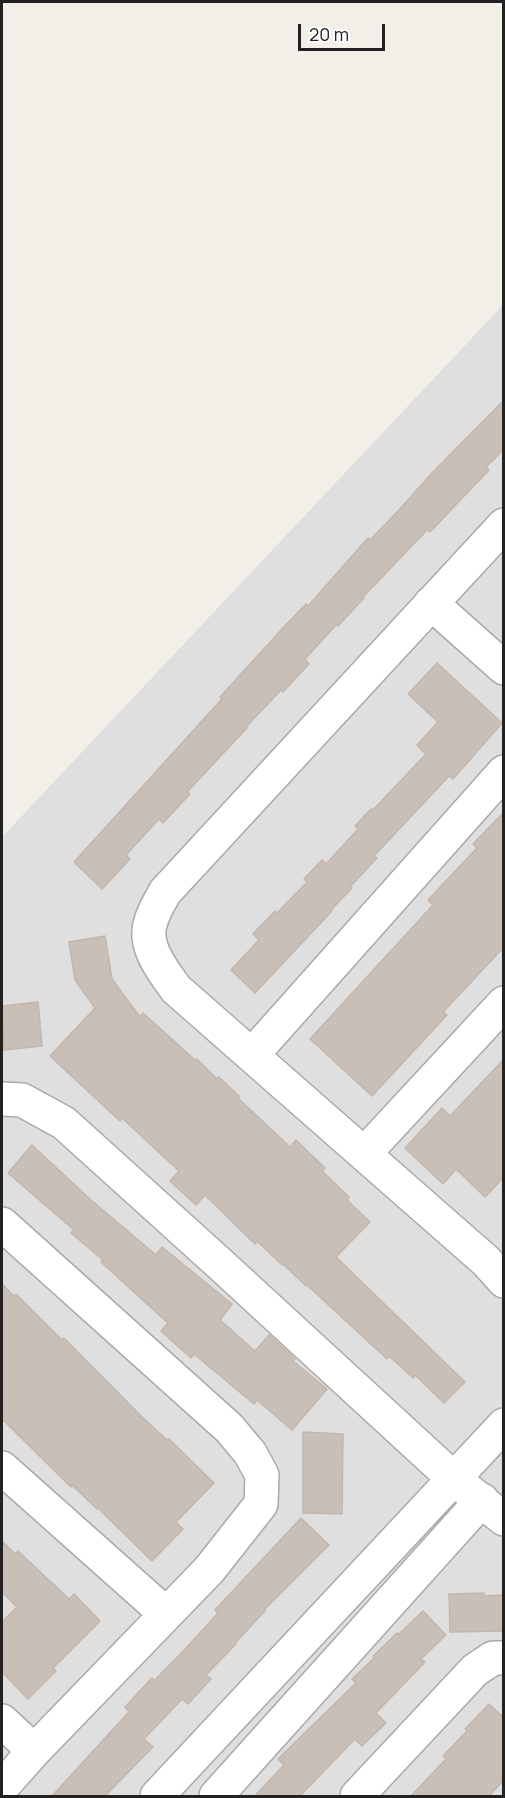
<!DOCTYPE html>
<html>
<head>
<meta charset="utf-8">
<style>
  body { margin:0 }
  #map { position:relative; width:505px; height:1798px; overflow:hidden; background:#f2efe9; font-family:Manrope,sans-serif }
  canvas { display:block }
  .frame { position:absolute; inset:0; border:3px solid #222; pointer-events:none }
  .scale { position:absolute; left:298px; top:24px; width:87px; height:27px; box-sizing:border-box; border:3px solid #222; border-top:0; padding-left:8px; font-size:18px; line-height:21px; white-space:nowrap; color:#222; -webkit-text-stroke:4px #fff; paint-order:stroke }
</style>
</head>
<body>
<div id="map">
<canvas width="505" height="1798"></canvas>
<div class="frame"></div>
<div class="scale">20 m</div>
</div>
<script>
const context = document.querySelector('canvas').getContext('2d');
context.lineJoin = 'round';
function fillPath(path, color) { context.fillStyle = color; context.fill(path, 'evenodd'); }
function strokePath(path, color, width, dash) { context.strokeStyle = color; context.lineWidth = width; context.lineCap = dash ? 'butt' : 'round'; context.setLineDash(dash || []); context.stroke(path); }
fillPath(new Path2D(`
  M503,305V1796H2V837Z`), '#e0dfdf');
const building = new Path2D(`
  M504,400V449L486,467L489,470L430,532L427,530L363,597L364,598L338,626L336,625L305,659L309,664L283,692L281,690L246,727L247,728L187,792L190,794L163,823L159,819L126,855L130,859L102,889L74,862L222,699L220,697L283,628L306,604L308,606L368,538L370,540L398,511L432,473Z
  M437,663L502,723L453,779L449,776L374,856L377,858L350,887L352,888L331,910L332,911L255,993L231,970L259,940L253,934L275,911L277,913L307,882L304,879L322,860L326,864L358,829L355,826L371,809L373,810L426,754L417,745L438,722L408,694Z
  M504,812V947L443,1012L447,1015L372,1096L310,1039L433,905L428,900L477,848L473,844Z
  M105,936L112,979L140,1017L143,1013L195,1060L197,1059L217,1079L219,1077L239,1096L238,1098L290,1147L296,1140L325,1168L322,1171L349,1197L347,1200L370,1222L336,1257L465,1382L444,1403L415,1375L413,1378L389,1356L387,1359L307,1285L306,1286L283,1264L282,1265L257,1241L255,1244L205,1195L196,1205L170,1181L179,1171L122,1118L120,1121L50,1056L95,1008L75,980L69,942Z
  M38,1002L42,1046L4,1050L2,1006Z
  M504,1059V1177L485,1197L456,1169L443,1184L405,1148L442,1108L450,1116Z
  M32,1145L91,1200L156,1255L162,1247L232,1304L220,1320L255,1351L269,1335L295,1359L293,1361L327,1389L292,1430L257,1400L254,1404L194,1354L191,1358L161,1331L168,1323L101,1262L103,1260L71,1233L74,1230L8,1173Z
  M2,1284L14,1296L16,1294L62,1340L64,1338L142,1417L167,1440L169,1439L214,1483L176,1522L183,1529L152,1561L98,1508L97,1509L72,1485L71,1487L2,1419Z
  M303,1432L343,1434L342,1514L303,1513Z
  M301,1518L329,1545L264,1610L265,1611L235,1643L236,1644L206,1675L211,1679L188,1704L182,1699L144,1739L153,1747L104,1797H51L129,1712L125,1707L152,1678L154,1681L186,1648L218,1613L215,1610Z
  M2,1541L15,1554L18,1551L69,1599L74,1594L100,1621L53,1668L56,1671L28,1699L2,1672V1622L17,1607L2,1592Z
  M484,1593V1596L504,1595V1631L450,1632L449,1594Z
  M423,1611L446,1635L421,1659L425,1662L376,1713L386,1723L362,1746L355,1739L299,1797H254L284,1765L278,1759L356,1683L352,1679L374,1658L373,1656L397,1633L399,1634Z
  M489,1704L504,1718V1780L488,1797H410L446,1759L443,1756L467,1731L465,1729Z`);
fillPath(building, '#c7bfb8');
strokePath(building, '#c4b6ab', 1.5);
const minor = new Path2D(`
  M504,525L165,892C160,901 154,911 151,921C142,945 163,971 176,989L486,1261L504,1281
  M431,603L504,668
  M252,1055L504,772
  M2,1099L22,1100L64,1123L219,1263L454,1479L504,1519
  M364,1154L504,1003
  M2,1224L229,1428L250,1453L262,1475L261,1504L209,1570L34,1751L2,1787
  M2,1468L166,1614
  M2,1721L34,1751
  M157,1796L504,1425
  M216,1796L482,1500
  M357,1796L475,1670L493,1658H504`);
strokePath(minor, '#a9a9a9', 36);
strokePath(minor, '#fff', 33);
</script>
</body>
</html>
